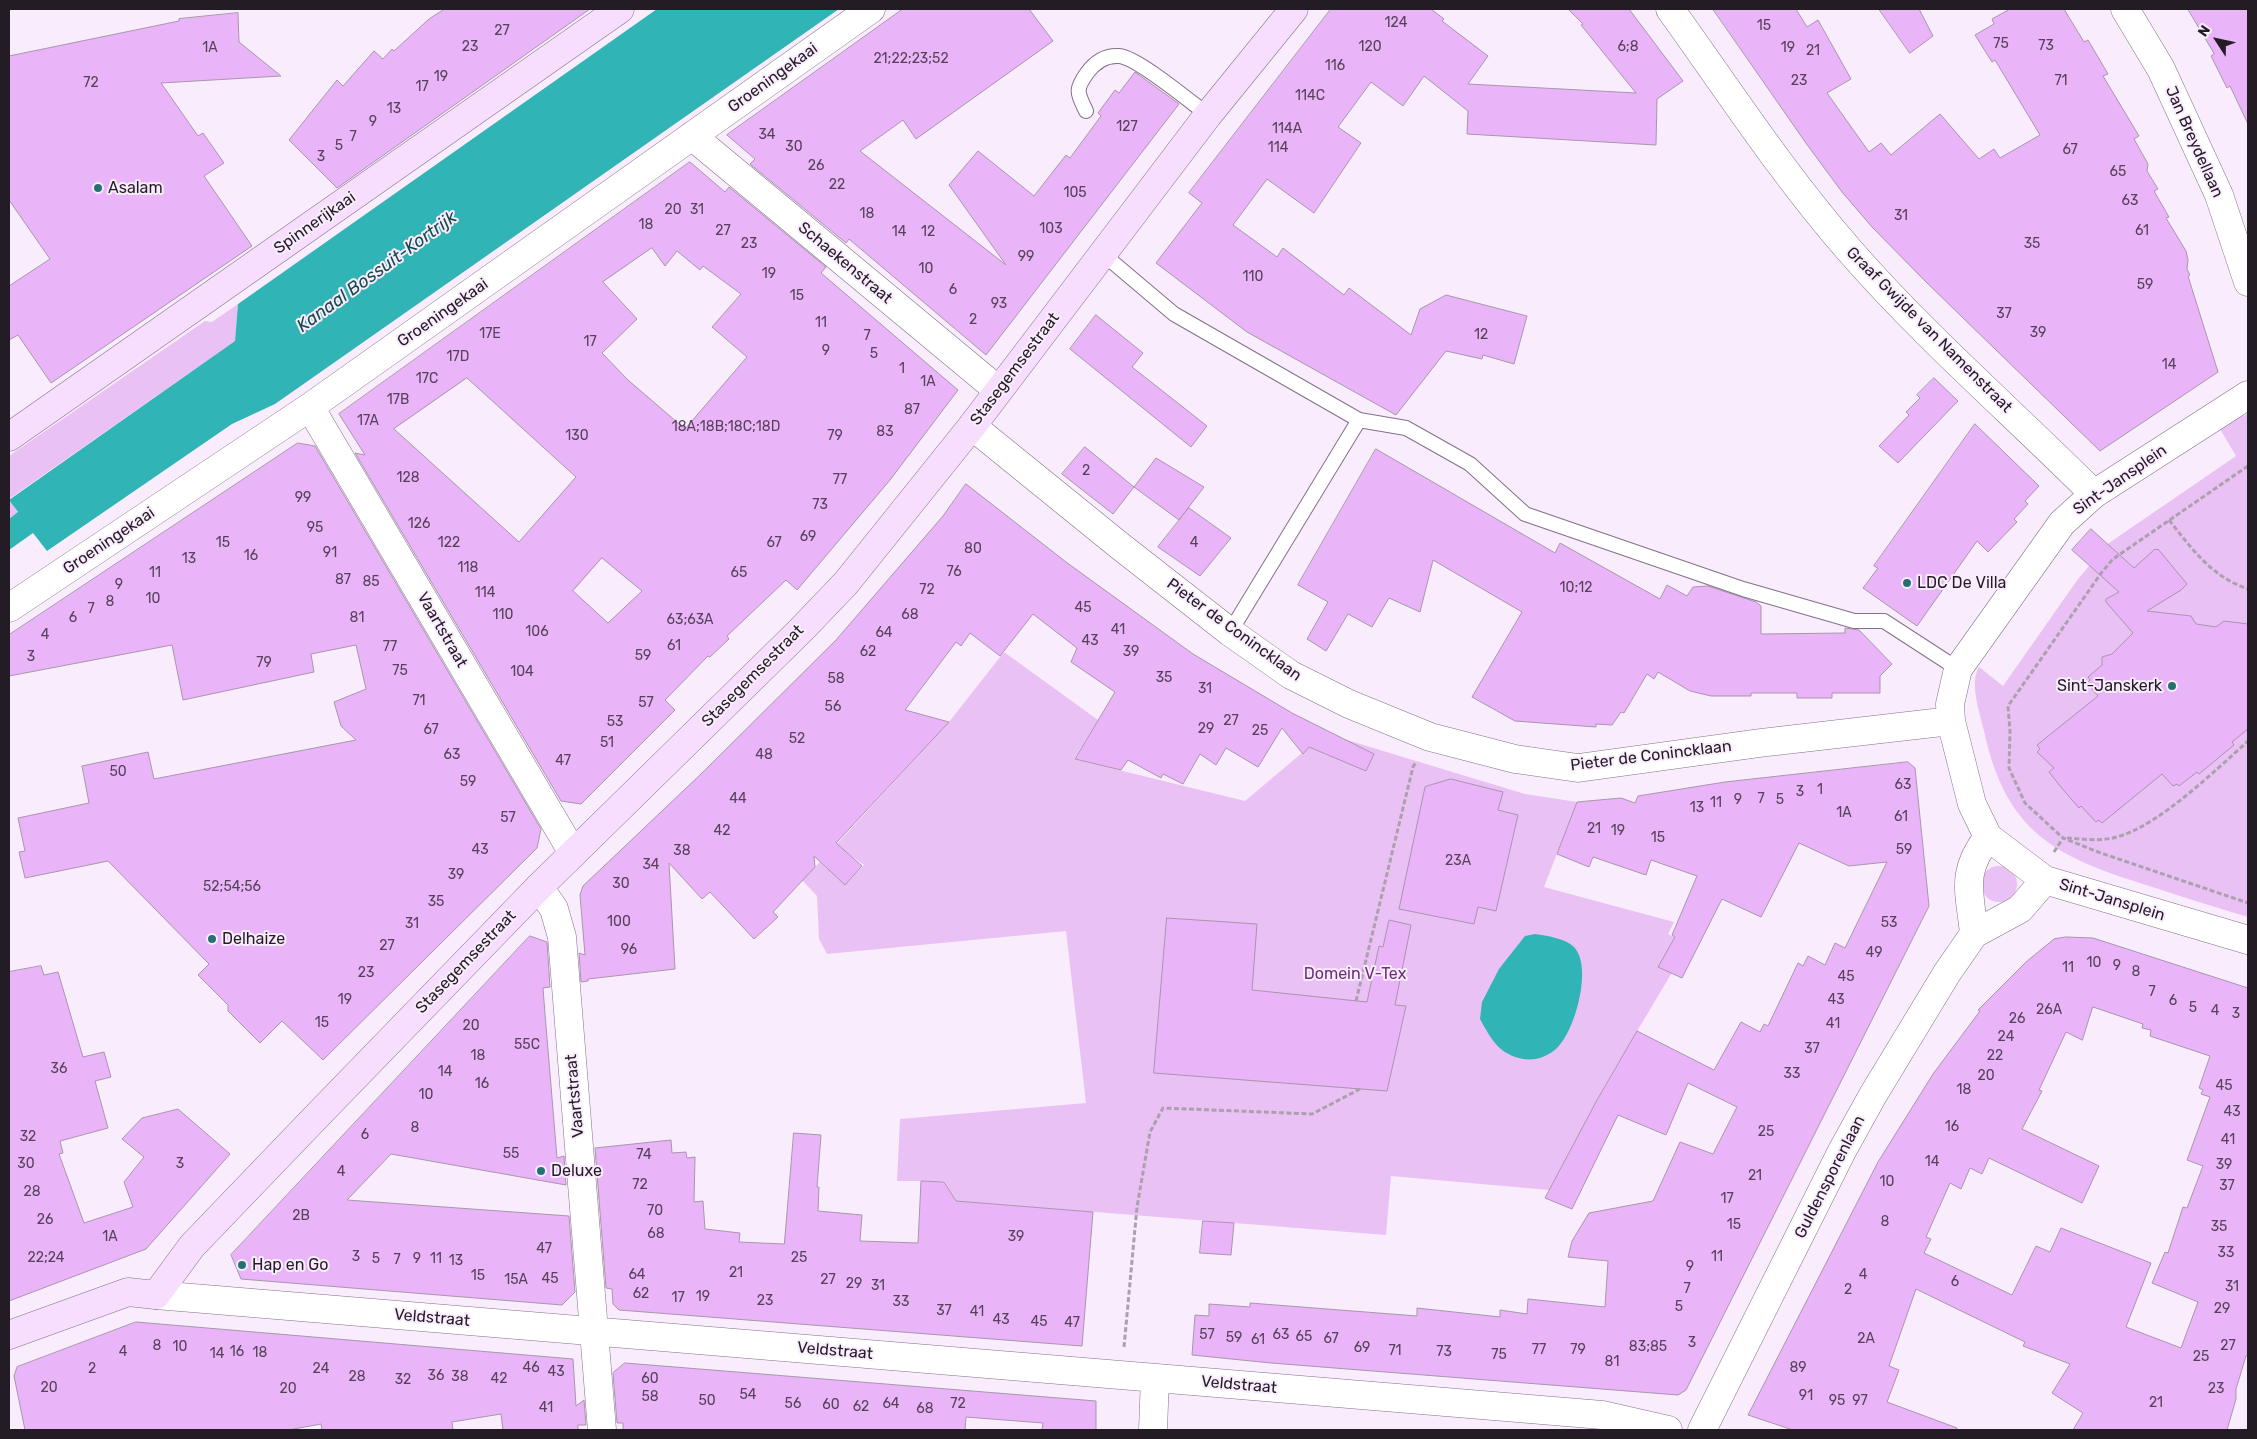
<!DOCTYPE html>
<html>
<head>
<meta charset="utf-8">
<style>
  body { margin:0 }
  #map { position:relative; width:2257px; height:1439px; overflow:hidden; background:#f9ecfc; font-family:Rubik,sans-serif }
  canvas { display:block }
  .frame { position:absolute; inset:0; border:10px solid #241c25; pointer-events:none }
  .north { position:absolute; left:2192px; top:15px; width:50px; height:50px; -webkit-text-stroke:4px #f9ecfc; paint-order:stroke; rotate:305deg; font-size:14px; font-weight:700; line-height:20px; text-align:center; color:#241c25 }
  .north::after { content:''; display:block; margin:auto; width:18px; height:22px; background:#241c25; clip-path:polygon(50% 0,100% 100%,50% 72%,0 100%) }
</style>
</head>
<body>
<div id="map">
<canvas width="2257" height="1439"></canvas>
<div class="frame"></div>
<div class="north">N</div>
</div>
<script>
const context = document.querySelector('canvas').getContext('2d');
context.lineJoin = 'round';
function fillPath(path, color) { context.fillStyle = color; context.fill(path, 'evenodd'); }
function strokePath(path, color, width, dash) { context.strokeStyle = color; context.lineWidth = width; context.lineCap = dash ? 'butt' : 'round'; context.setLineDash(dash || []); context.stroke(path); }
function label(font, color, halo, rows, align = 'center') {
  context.font = font + ' Rubik,sans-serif'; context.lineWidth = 4; context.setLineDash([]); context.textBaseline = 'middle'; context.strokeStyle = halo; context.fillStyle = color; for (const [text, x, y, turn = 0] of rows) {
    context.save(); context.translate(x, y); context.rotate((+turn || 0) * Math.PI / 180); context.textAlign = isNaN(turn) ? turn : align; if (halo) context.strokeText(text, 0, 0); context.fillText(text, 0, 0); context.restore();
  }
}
fillPath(new Path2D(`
  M238,304L235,341L9,499L18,513L9,519V456L205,321L212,322Z
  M2248,414V917C2214,907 2180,896 2146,885C2054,856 2006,832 1984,731C1980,713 1969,684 1979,667L2003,686L2078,579L2109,543L2236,456L2220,429L2235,419Z
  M1004,652L1098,720L1074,759L1245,801L1309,747L1329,756L1347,740L1525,794L1577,802L1544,887L1674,922L1668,934L1689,944L1605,1085L1549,1190L1391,1176L1386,1235L956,1201L944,1181H897L900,1119L1086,1103L1066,931L827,954L819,939L817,896L802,880L820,862L845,885L864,865L836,845L949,722Z
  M1981 884a18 18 0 1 1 36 0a18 18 0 1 1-36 0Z`), '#eac1f4');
fillPath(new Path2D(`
  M657,9H839L275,404L232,424L47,551L33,533L9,550V519L18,512L9,500L235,341L238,304Z
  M1535,934C1547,936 1565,938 1574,947C1593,967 1575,1030 1558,1047C1542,1063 1520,1063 1502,1050C1493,1043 1486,1030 1480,1019L1482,1002L1499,969L1525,936Z`), '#31b4b6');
const building = new Path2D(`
  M445,9H590L337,188L289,140L337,80L343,86L374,51L383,59L392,49L394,51L429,19Z
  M903,9H1029L1053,41L916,139L903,120L860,151L1006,265L949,185L978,151L1034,196L1066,155L1070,158L1101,116L1098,113L1115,90L1119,93L1135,72L1179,104L986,355L849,239L846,243L750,164L755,159L727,135Z
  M1331,9H1431L1444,19L1442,21L1488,56L1468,84L1636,93L1581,25L1583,24L1568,9H1629L1683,81L1657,99L1656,145L1467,134L1468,111L1424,76L1403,106L1371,82L1338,127L1361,143L1314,213L1267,179L1233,225L1277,257L1283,248L1344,295L1349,288L1411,335L1420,309L1446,295L1527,316L1514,364L1483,355L1482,359L1446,351L1396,415L1247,332L1156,263L1202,203L1189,193Z
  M1713,9H1796L1807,27L1818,20L1851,79L1827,93L1869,152L1881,143L1891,155L1940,114L1979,159L1994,149L2000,158L2040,135L1995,60L1992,62L1975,35L1994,24L1992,19L2010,9H2064L2084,42L2088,40L2108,74L2103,76L2139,136L2134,139L2148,164L2147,171L2158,189L2154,191L2169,217L2166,218L2186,251L2188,260L2187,269L2190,275L2188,276L2218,372L2100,451L1925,281L1872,227L1842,192L1808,146Z
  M1879,9H1919L1933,36L1910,53Z
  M2188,9H2248V124L2230,86L2227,88L2211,56L2214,54Z
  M238,13L239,42L281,76L161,83L198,136L203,133L224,163L204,176L252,246L51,383L18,335L9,340V286L50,259L9,200V56L179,21V19Z
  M690,162L725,192L729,187L826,267L821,273L958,390L890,480L797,590L786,580L727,636L729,639L710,657L708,656L665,700L675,710L581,804L561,801L355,453L365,455L339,414ZM652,248L665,266L677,251L700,270L703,266L741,294L712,327L747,357L685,429L628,380L602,353L637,319L603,282ZM467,378L576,477L519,542L394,429ZM602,558L642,591L608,623L573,591Z
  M1096,315L1143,353L1132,367L1207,426L1191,447L1070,349Z
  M1934,378L1958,401L1898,463L1879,446L1909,415L1906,412L1920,398L1917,395Z
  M1975,424L2039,486L2025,501L2028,504L2014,519L2017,522L1988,552L1977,541L1917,626L1863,588L1878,568L1874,566Z
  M298,443L315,446L541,829L537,848L323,1060L282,1021L260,1043L228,1011V1005L198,975L209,964L108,861L25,878L19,852L25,851L18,818L89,803L82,766L148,752L154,779L356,740L341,726L334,702L366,689L356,645L311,654L314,672L183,700L172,645L9,676V635Z
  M1085,447L1134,487L1156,458L1204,487L1179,520L1134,487L1113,514L1062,474Z
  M1376,449L1555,553L1560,543L1660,599L1667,585L1687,596L1693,587L1708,586L1756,602L1761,606V634L1845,633V628L1859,630L1892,664L1880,676V693H1832V698H1797V693H1751V696H1711L1690,691L1658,672L1654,679L1647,674L1624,713L1621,712L1612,725L1596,724V727L1515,721L1472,697L1522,612L1433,560L1420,612L1389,598L1372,627L1348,614L1326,651L1307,639L1328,602L1298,585Z
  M966,484L1066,562L1193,654L1292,713L1374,754L1366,771L1309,747L1303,754L1282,728L1258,767L1226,748L1216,765L1200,754L1183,784L1163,774L1161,778L1128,760L1121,770L1075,759L1115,692L1071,662L1077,648L1033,614L1000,656L970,633L961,646L956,642L905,710L949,722L836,843L862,866L845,885L814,856L815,867L773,912L778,917L754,939L710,892L702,899L669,863L675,969L588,979V981L581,982L579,953L585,955L580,895L583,886L702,773L836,640L943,516Z
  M1189,508L1231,538L1200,576L1158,547Z
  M2091,529L2134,568L2155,549L2157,550L2158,549L2187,584L2181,590L2147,611L2191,616L2196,624L2216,627L2224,621L2248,624V729L2232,742L2234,745L2199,774L2197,772L2179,786L2177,784L2173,786L2162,774L2102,823L2099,820L2096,822L2081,806L2079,808L2060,786L2049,772L2054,768L2037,752L2040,749L2037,745L2098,696L2087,683L2090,680L2088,677L2102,665V657L2112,654L2133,633L2106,602V599L2119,592L2072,550Z
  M1908,762L1915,768L1929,906L1686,1390L1678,1395L1271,1363L1192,1355L1195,1315L1209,1316V1304L1250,1307V1303L1417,1316V1308L1500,1317V1310L1527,1314L1528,1299L1605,1307L1608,1261L1568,1257L1572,1241L1589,1213L1653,1201L1680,1142L1713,1154L1737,1107L1688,1083L1666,1135L1618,1115L1572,1209L1545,1198L1597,1100L1637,1031L1714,1070L1741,1022L1760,1032L1764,1024L1768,1026L1798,963L1803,966L1808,956L1825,965L1835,943L1845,948L1887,862L1849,866L1799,843L1761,917L1722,899L1682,978L1658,967L1675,937L1672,935L1697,876L1651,860L1646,875L1593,857L1589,867L1557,854L1577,802L1621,798L1635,803L1638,796L1725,782Z
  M1451,779L1503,792L1498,810L1518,815L1496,911L1478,907L1474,924L1399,909L1425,787Z
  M1167,918L1257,924L1252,990L1367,1002L1379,946L1383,947L1389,920L1411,925L1395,1005L1406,1006L1387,1091L1154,1073Z
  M530,936L547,942L550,987L543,988L545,1014L557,1158L564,1156L566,1185L391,1154L347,1200L569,1216L575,1292L562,1305L241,1279L231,1255Z
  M2066,937L2093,938L2248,988V1355L2246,1356L2236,1389V1399L2227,1430H2073L2083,1413L2052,1393L2070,1364L2023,1346L2025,1342L1916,1289L1889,1366L1899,1370L1887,1402L1957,1428L1956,1430H1793L1748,1415L1878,1162L1933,1074L1980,1011L1978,1010L2026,962L2054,939ZM2093,1007L2143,1024L2142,1028L2151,1030L2150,1036L2210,1056L2199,1088L2203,1090L2201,1094L2210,1097L2187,1160L2203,1166L2187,1208L2183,1207L2168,1253L2165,1252L2152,1283L2198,1302L2181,1348L2126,1327L2151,1263L2061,1228L2050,1252L2036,1246L2012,1295L1924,1253L1931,1239L1926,1237L1950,1183L1961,1189L1970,1168L1982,1174L1989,1158L2082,1203L2099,1166L2022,1129L2042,1091L2039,1090L2066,1032L2082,1040Z
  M41,966L44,975L58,972L83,1057L104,1052L111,1077L95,1081L108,1128L60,1141L63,1153L59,1154L84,1223L133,1207L124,1182L144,1157L122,1139L142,1118L178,1109L230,1154L146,1249L9,1301V972Z
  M794,1133L821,1135L817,1187H819L818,1211L862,1215L860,1241L918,1243L921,1181L944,1182L956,1201L1093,1212L1082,1346L619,1310L613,1304L612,1289L606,1288L595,1148L671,1140L672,1153L686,1152L687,1158L695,1157L694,1202L703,1201L705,1229L740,1233L739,1242L784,1244Z
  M1203,1221L1234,1223L1231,1255L1200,1253Z
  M136,1322L573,1359L576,1406L584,1400L586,1425H578V1430H503L501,1414L452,1422L453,1430H322L321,1424L288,1430H25L14,1376L17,1367Z
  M625,1363L1096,1401V1430H1042L1043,1423L966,1417L965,1430H623V1423H617L613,1373Z`);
fillPath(building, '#eab4f8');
strokePath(building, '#a895ad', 1);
const lane = new Path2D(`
  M1086,111C1077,92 1075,90 1087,73C1095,62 1105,55 1119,56C1137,57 1192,103 1208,115
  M1103,254L1174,314L1359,420L1406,428L1470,464L1525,514L1743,589L1854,621H1884L1958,669
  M1230,632L1359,420`);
const street = new Path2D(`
  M1670,9C1729,91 1784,176 1850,251C1926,338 2013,413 2094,494
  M2125,9L2161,69L2219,195L2248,282
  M692,136L998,390
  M2248,395L2094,494L2062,523L1958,669L1950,704L1951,721L1972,804L1988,837L2045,880L2248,940
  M310,407L573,853
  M972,426L1120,546L1230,632L1291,675L1349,704L1430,737L1515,759L1578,768L1760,743L1951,721
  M9,608L310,407L871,9
  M539,887L554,909L562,937L602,1430
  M1974,934C1970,892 1960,873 1988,837
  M156,1295L1602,1415L1668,1430
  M1153,1430L1155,1378
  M1702,1430L1842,1151L1873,1095L1947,973L1974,934L2020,909L2045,880`);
const secondary = new Path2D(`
  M9,437L620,9
  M9,1335L128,1292L156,1295L192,1246L315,1118L539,887L801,630L846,583L972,426L1208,115L1294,9`);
strokePath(lane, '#837188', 16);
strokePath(street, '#837188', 29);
strokePath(secondary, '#837188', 29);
strokePath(new Path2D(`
  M2248,466L2113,559L2102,572L2008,706L2010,731L2009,768L2025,803L2063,838L2098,852L2248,903
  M2169,520C2192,549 2212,577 2248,589
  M2067,838C2084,839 2103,842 2120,836C2160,824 2216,770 2248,741
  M2054,852L2063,838
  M1356,1001L1413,767L1416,762
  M1124,1347L1137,1207L1150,1132L1163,1108L1312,1114L1360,1089`), '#aba0ad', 3, [5, 2.5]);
strokePath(lane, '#fff', 14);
strokePath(street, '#fff', 28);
strokePath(secondary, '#f7ddfe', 28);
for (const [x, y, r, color] of [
  [98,188,5,"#257172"],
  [1907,583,5,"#257172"],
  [2172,686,5,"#257172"],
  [212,939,5,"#257172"],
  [541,1171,5,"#257172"],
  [242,1265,5,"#257172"]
]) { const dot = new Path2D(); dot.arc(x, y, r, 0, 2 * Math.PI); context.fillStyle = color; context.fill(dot); strokePath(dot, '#f9ecfc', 2); }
label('14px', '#56425a', null, [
  ["124",1396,23],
  ["15",1764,26],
  ["27",502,31],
  ["75",2001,44],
  ["73",2046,46],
  ["23",470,47],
  ["120",1370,47],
  ["6;8",1628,47],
  ["1A",210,48],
  ["19",1788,48],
  ["21",1813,51],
  ["21;22;23;52",911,59],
  ["116",1335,66],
  ["19",441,77],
  ["23",1799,81],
  ["71",2061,81],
  ["72",91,83],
  ["17",422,87],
  ["114C",1310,96],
  ["13",394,109],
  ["9",373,122],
  ["127",1127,127],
  ["114A",1287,129],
  ["34",767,135],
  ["7",353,137],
  ["5",339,146],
  ["30",794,147],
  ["114",1278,148],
  ["67",2070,150],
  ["3",321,157],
  ["26",816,166],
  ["65",2118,172],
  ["22",837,185],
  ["105",1075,193],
  ["63",2130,201],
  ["20",673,210],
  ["31",697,210],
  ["18",867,214],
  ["31",1901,216],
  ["18",646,225],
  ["103",1051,229],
  ["27",723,231],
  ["61",2142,231],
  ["14",899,232],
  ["12",928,232],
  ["23",749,244],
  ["35",2032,244],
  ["99",1026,257],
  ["10",926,269],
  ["19",769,274],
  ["110",1253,277],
  ["59",2145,285],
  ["6",953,290],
  ["15",797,296],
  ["93",999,304],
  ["37",2004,314],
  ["2",973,320],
  ["11",821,323],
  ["39",2038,333],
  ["17E",490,334],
  ["12",1481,335],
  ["7",867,336],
  ["17",590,342],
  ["9",826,351],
  ["5",874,354],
  ["17D",458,357],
  ["14",2169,365],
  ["1",902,369],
  ["17C",427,379],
  ["1A",928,382],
  ["17B",398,400],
  ["87",912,410],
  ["17A",368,421],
  ["18A;18B;18C;18D",726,427],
  ["83",885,432],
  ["130",577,436],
  ["79",835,436],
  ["2",1086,471],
  ["128",408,478],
  ["77",840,480],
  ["99",303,498],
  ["73",820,505],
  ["126",419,524],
  ["95",315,528],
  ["69",808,537],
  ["15",223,543],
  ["122",449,543],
  ["67",774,543],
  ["4",1194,543],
  ["80",973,549],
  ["91",330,553],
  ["16",251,556],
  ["13",189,559],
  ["118",468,568],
  ["76",954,572],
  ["11",155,573],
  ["65",739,573],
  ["87",343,580],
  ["85",371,582],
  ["9",119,585],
  ["10;12",1576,588],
  ["72",927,590],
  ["114",485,593],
  ["10",153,599],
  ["8",110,602],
  ["45",1083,608],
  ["7",91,609],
  ["110",503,615],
  ["68",910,615],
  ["6",73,618],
  ["81",357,618],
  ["63;63A",690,620],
  ["41",1118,630],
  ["106",537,632],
  ["64",884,633],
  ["4",45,635],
  ["43",1090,641],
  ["61",674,646],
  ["77",390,647],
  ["62",868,652],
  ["39",1131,652],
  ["59",643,656],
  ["3",31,657],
  ["79",264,663],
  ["75",400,671],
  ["104",522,672],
  ["35",1164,678],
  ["58",836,679],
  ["31",1205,689],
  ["71",419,701],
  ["57",646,703],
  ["56",833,707],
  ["27",1231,721],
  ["53",615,722],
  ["29",1206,729],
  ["67",431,730],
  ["25",1260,731],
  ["52",797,739],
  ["51",607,743],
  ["63",452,755],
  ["48",764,755],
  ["47",563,761],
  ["50",118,772],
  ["59",468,782],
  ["63",1903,785],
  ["1",1820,790],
  ["3",1800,792],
  ["44",738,799],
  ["7",1761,799],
  ["9",1738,800],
  ["5",1780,800],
  ["11",1716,803],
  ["13",1697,808],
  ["1A",1844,813],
  ["61",1901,817],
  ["57",508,818],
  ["21",1594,829],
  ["42",722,831],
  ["19",1618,831],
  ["15",1658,838],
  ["43",480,850],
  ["59",1904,850],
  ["38",682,851],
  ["23A",1458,861],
  ["34",651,865],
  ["39",456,875],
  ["30",621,884],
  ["52;54;56",232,887],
  ["35",436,902],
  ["100",619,922],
  ["53",1889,923],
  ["31",412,924],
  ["27",387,946],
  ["96",629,950],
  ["49",1874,953],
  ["10",2094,963],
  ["9",2117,966],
  ["11",2068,968],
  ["8",2136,972],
  ["23",366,973],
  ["45",1846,977],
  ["7",2152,992],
  ["19",345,1000],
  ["43",1836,1000],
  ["6",2173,1001],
  ["5",2193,1008],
  ["26A",2049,1010],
  ["4",2215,1011],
  ["3",2236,1014],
  ["26",2017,1019],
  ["15",322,1023],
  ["41",1833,1024],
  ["20",471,1026],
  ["24",2006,1037],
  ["55C",527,1045],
  ["37",1812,1049],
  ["18",478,1056],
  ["22",1995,1056],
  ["36",59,1069],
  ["14",445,1072],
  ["33",1792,1074],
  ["20",1986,1076],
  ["16",482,1084],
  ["45",2224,1086],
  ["18",1964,1090],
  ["10",426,1095],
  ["43",2232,1112],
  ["16",1952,1127],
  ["8",415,1128],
  ["25",1766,1132],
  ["6",365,1135],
  ["32",28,1137],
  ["41",2228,1140],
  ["55",511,1154],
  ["74",644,1155],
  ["14",1932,1162],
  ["30",26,1164],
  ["3",180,1164],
  ["39",2224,1165],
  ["4",341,1172],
  ["21",1755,1176],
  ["10",1887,1182],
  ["72",640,1185],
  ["37",2227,1186],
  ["28",32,1192],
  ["17",1727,1199],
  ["70",655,1211],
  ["2B",301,1216],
  ["26",45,1220],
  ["8",1885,1222],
  ["15",1734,1225],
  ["35",2219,1227],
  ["68",656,1234],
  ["1A",110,1237],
  ["39",1016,1237],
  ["47",544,1249],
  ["33",2226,1253],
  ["3",356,1257],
  ["11",1717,1257],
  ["22;24",46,1258],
  ["25",799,1258],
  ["5",376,1259],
  ["9",417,1259],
  ["11",436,1259],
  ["7",397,1260],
  ["13",456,1261],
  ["9",1690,1267],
  ["21",736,1273],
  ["64",637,1275],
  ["4",1863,1275],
  ["15",478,1276],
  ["45",550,1279],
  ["15A",516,1280],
  ["27",828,1280],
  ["6",1955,1282],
  ["29",854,1284],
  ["31",878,1286],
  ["31",2232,1287],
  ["7",1687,1289],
  ["2",1848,1290],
  ["62",641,1294],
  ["19",703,1297],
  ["17",678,1298],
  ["23",765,1301],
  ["33",901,1302],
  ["5",1679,1307],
  ["29",2222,1309],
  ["37",944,1311],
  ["41",977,1312],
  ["43",1001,1320],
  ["45",1039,1322],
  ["47",1072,1323],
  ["57",1207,1335],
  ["63",1281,1335],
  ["65",1304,1337],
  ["59",1234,1338],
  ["67",1331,1339],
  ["2A",1866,1339],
  ["61",1258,1340],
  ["3",1692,1343],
  ["8",157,1346],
  ["27",2228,1346],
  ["10",180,1347],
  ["83;85",1648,1347],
  ["69",1362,1348],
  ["77",1539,1350],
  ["79",1578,1350],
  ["71",1395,1351],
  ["4",123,1352],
  ["16",237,1352],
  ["73",1444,1352],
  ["18",260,1353],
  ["14",217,1354],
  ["75",1499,1355],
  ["25",2201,1357],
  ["81",1612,1362],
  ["46",531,1368],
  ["89",1798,1368],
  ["2",92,1369],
  ["24",321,1369],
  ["43",556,1372],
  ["36",436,1376],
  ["28",357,1377],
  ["38",460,1377],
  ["42",499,1379],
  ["60",650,1379],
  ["32",403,1380],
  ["20",49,1388],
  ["20",288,1389],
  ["23",2216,1389],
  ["54",748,1395],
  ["91",1806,1396],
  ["58",650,1397],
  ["50",707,1401],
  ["95",1837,1401],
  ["97",1860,1401],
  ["21",2156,1403],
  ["56",793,1404],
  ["64",891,1404],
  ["72",958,1404],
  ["60",831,1405],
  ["62",861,1407],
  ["41",546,1408],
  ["68",925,1409]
]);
label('16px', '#241c25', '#f9ecfc', [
  ["Groeningekaai",773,78,-36],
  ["Jan Breydellaan",2194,142,66],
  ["Spinnerijkaai",315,223,-35],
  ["Schaekenstraat",845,263,40],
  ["Groeningekaai",443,313,-35],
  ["Graaf Gwijde van Namenstraat",1929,330,45],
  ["Stasegemsestraat",1015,369,-53],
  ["Sint-Jansplein",2120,480,-35],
  ["Groeningekaai",109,541,-34],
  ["Vaartstraat",442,630,60],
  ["Pieter de Conincklaan",1234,630,36],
  ["Stasegemsestraat",753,676,-45],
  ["Pieter de Conincklaan",1651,756,-7],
  ["Sint-Jansplein",2112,900,17],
  ["Stasegemsestraat",466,962,-46],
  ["Vaartstraat",575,1096,-95],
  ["Guldensporenlaan",1830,1177,-63],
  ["Veldstraat",432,1318,5],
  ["Veldstraat",835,1351,5],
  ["Veldstraat",1239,1385,5]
]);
label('16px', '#241c25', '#f9ecfc', [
  ["Asalam",108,188],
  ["LDC De Villa",1917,583],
  ["Sint-Janskerk",2162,686,"right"],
  ["Delhaize",222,939],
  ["Deluxe",551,1171],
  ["Hap en Go",252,1265]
], 'left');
label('16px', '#6c2d7c', '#f9ecfc', [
  ["Domein V-Tex",1355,974]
]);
label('italic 18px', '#154b4c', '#f9ecfc', [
  ["Kanaal Bossuit-Kortrijk",377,272,-36]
]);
</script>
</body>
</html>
